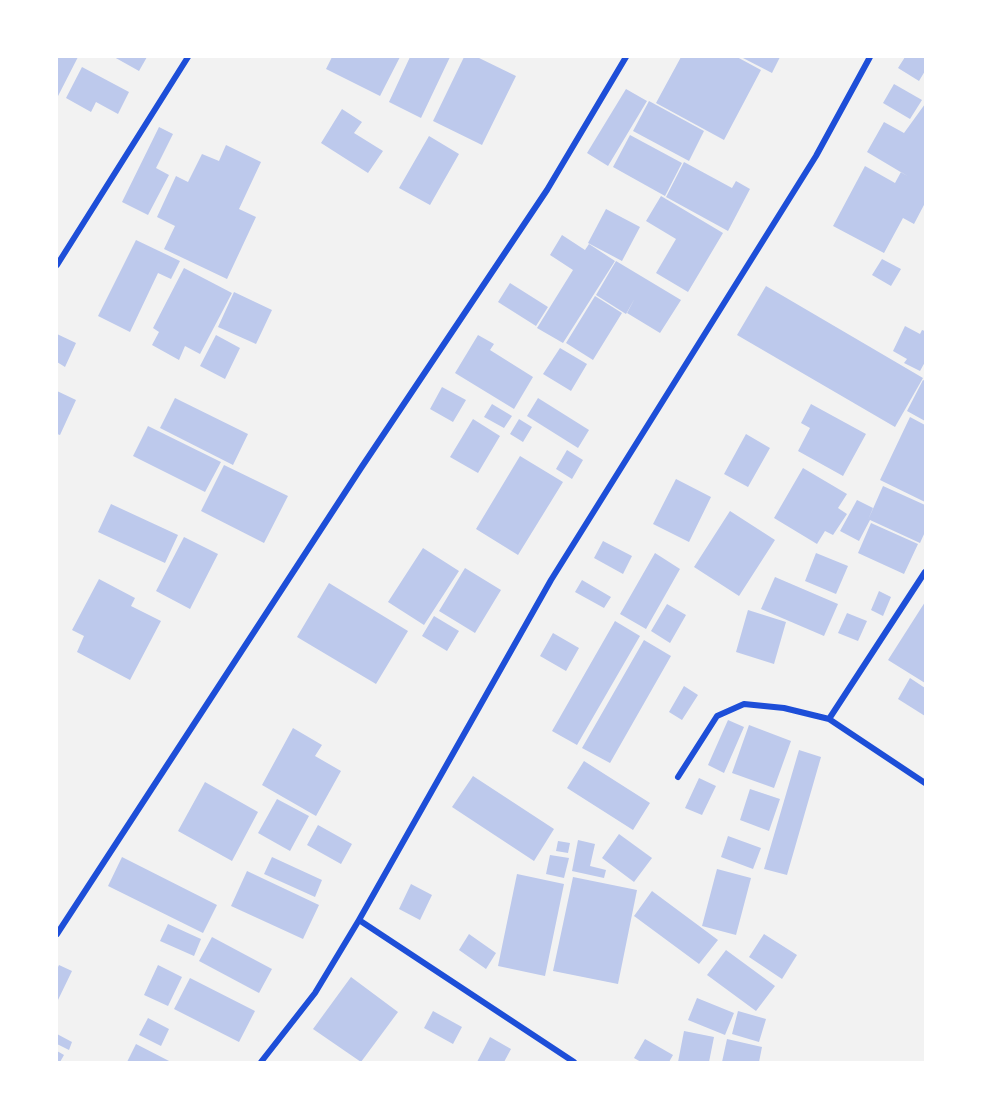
<!DOCTYPE html>
<html>
<head>
<meta charset="utf-8">
<style>
  body { margin:0 }
  #map { position:relative; width:982px; height:1119px; overflow:hidden; background:#f2f2f2; font-family:Raleway,sans-serif }
  canvas { display:block }
  .frame { position:absolute; inset:0; border:58px solid #fff; pointer-events:none }
</style>
</head>
<body>
<div id="map">
<canvas width="982" height="1119"></canvas>
<div class="frame"></div>
</div>
<script>
const context = document.querySelector('canvas').getContext('2d');
context.lineJoin = 'round';
function fillPath(path, color) { context.fillStyle = color; context.fill(path, 'evenodd'); }
function strokePath(path, color, width, dash) { context.strokeStyle = color; context.lineWidth = width; context.lineCap = dash ? 'butt' : 'round'; context.setLineDash(dash || []); context.stroke(path); }
fillPath(new Path2D(`
  M57,57H78L57,98Z
  M114,57H147L139,71Z
  M332,57H400L380,96L326,69Z
  M410,57H450L421,118L389,102Z
  M464,57H477L516,76L482,145L433,121Z
  M681,57H737L761,70L724,140L656,103Z
  M741,57H780L772,73Z
  M905,57H925V71L919,81L898,68Z
  M82,67L129,92L118,114L96,102L91,112L66,98Z
  M894,84L922,100L910,119L883,103Z
  M626,89L647,101L608,166L587,153Z
  M649,101L704,131L689,161L633,131Z
  M925,104V203L914,224L903,218L884,253L833,226L865,166L895,183L901,172L909,177L867,152L884,122L904,133Z
  M342,109L362,122L354,133L383,151L368,173L321,143Z
  M159,127L173,134L156,168L169,175L148,215L122,202Z
  M630,135L682,163L665,196L613,167Z
  M429,136L459,154L430,205L399,188Z
  M226,145L261,162L239,209L256,217L227,279L164,249L175,226L157,217L176,176L188,182L202,154L219,161Z
  M684,162L732,188L736,181L750,189L728,231L666,197Z
  M661,196L723,233L688,292L656,273L676,239L646,221Z
  M606,209L640,227L622,261L588,243Z
  M562,235L585,250L589,244L615,261L563,343L537,328L573,270L550,255Z
  M136,240L180,261L171,279L158,273L130,332L98,316Z
  M882,259L901,269L891,286L872,275Z
  M616,261L681,300L660,333L627,313L635,298L626,314L596,295Z
  M184,268L232,293L200,354L185,346L179,360L152,345L159,332L153,328Z
  M510,283L548,307L536,326L498,302Z
  M766,286L923,378L895,427L737,335Z
  M234,292L272,310L256,344L218,327Z
  M595,296L622,313L593,360L566,343Z
  M905,326L920,334L922,330L925,331V362L920,371L904,363L907,359L893,351Z
  M57,334L76,343L65,367L57,362Z
  M216,335L240,348L225,379L200,366Z
  M478,335L494,344L490,350L533,377L514,409L455,373Z
  M560,348L587,364L571,391L543,374Z
  M923,380L925,381V421L907,411Z
  M442,387L466,400L453,422L430,409Z
  M57,391L76,400L60,435L57,434Z
  M175,398L248,434L233,465L160,428Z
  M538,398L589,430L578,448L527,416Z
  M492,404L512,416L504,428L484,417Z
  M811,404L866,434L843,476L798,451L810,428L801,423Z
  M910,417L925,425V502L880,480Z
  M473,419L500,436L478,473L450,457Z
  M519,419L532,427L523,442L510,434Z
  M148,426L221,462L205,492L133,456Z
  M746,434L770,448L748,487L724,474Z
  M567,450L583,460L572,479L556,469Z
  M520,456L563,482L518,555L476,529Z
  M224,465L288,496L264,543L201,511Z
  M803,468L847,494L838,508L847,514L833,535L825,531L817,544L774,518Z
  M676,479L711,497L689,542L653,524Z
  M883,486L925,505V532L920,543L870,520L859,541L840,531L857,500L873,508L868,520Z
  M111,504L178,535L165,563L98,532Z
  M730,511L775,540L739,596L694,567Z
  M871,523L918,544L904,574L858,553Z
  M184,537L218,554L190,609L156,591Z
  M603,541L632,556L623,574L594,558Z
  M423,548L459,571L424,625L388,602Z
  M655,553L680,569L646,629L620,614Z
  M816,553L848,566L836,594L805,581Z
  M465,568L501,590L475,633L439,611Z
  M775,577L838,604L824,636L761,609Z
  M99,579L135,598L131,606L161,621L130,680L77,652L84,636L72,630Z
  M582,580L611,597L604,608L575,592Z
  M329,583L408,631L376,684L297,637Z
  M879,591L891,597L883,616L871,610Z
  M925,602V683L888,660Z
  M667,604L686,615L670,643L651,631Z
  M748,610L786,622L774,664L736,652Z
  M847,613L867,621L858,641L838,633Z
  M434,616L459,631L447,651L422,636Z
  M615,621L640,636L577,745L552,731Z
  M553,633L579,648L566,671L540,656Z
  M644,640L671,656L610,763L582,748Z
  M910,678L925,688V716L898,699Z
  M684,686L698,695L682,720L669,712Z
  M728,720L744,727L724,773L708,765Z
  M749,725L791,741L774,788L732,773Z
  M293,728L322,745L315,756L341,771L316,816L262,785Z
  M799,750L821,757L787,875L764,869Z
  M584,761L650,803L633,830L567,788Z
  M473,776L554,829L534,861L452,807Z
  M699,778L716,786L702,815L685,808Z
  M205,782L258,812L232,861L178,831Z
  M750,789L780,799L769,831L740,820Z
  M277,799L309,816L290,851L258,833Z
  M318,825L352,844L341,864L307,845Z
  M619,834L652,858L634,882L602,858Z
  M728,836L761,848L753,869L721,857Z
  M578,840L595,844L590,866L606,870L604,878L572,871Z
  M558,841L570,843L568,853L556,851Z
  M550,855L569,858L564,878L546,874Z
  M122,857L217,905L203,933L108,886Z
  M272,857L322,880L315,897L264,874Z
  M717,869L751,878L736,935L702,926Z
  M247,871L319,905L303,939L231,906Z
  M517,874L564,884L545,976L498,966Z
  M573,877L637,890L618,984L553,971Z
  M411,884L432,895L420,920L399,909Z
  M652,891L718,940L699,964L634,916Z
  M168,924L201,939L194,956L160,941Z
  M469,934L496,953L486,969L459,950Z
  M764,934L797,955L782,979L749,957Z
  M212,937L272,969L259,993L199,961Z
  M726,950L775,986L756,1011L707,975Z
  M59,965L72,971L57,1002V969Z
  M158,965L182,977L168,1006L144,995Z
  M351,977L398,1012L361,1062L313,1029Z
  M190,978L255,1011L239,1042L174,1009Z
  M697,998L734,1013L725,1035L688,1020Z
  M433,1011L462,1027L453,1044L424,1028Z
  M738,1011L766,1019L759,1042L732,1034Z
  M148,1018L169,1029L161,1046L139,1035Z
  M684,1031L714,1037L709,1062H678Z
  M57,1034L72,1042L69,1050L57,1044Z
  M490,1037L511,1049L504,1062H477Z
  M645,1039L673,1055L669,1062H641L634,1058Z
  M727,1039L762,1047L759,1062H722Z
  M136,1044L171,1062H127Z
  M57,1051L64,1055L60,1062H57Z`), '#bdc9ec');
strokePath(new Path2D(`
  M57,265L188,57
  M829,719L925,572
  M678,777L717,716L744,704L784,708L829,719L925,783
  M359,920L574,1062
  M57,934L361,468L547,190L626,57
  M261,1062L315,993L359,920L551,580L816,156L870,57`), '#1d4ed8', 6);
</script>
</body>
</html>
